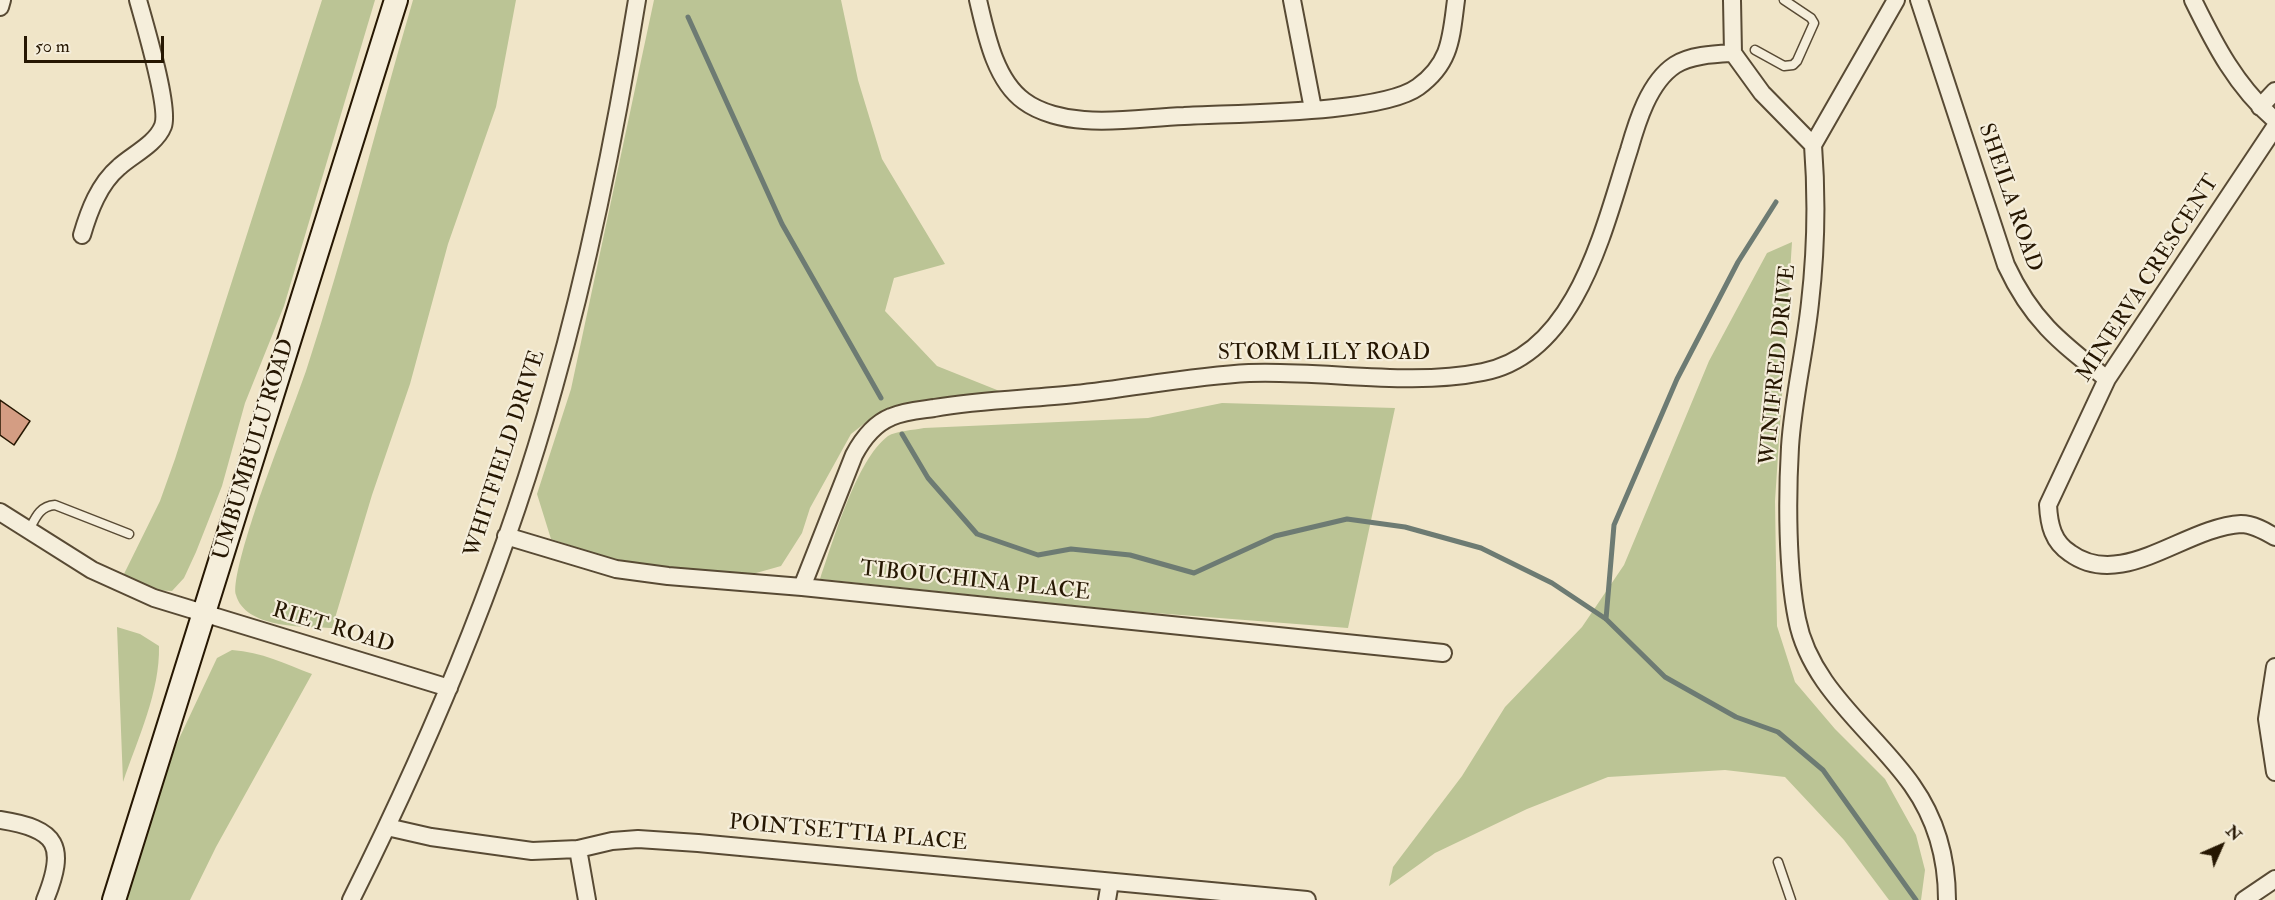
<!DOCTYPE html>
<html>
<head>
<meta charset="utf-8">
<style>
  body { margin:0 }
  #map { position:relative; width:2275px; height:900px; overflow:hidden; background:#f0e5c8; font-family:"IM FELL Double Pica",serif }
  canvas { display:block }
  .north { position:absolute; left:2191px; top:816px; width:60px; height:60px; -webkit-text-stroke:4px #f5eedb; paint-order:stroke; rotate:45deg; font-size:16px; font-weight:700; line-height:24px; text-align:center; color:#261702 }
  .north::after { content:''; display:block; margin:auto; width:21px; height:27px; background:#261702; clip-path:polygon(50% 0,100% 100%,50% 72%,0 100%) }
  .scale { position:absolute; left:24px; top:36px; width:140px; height:27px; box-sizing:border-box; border:3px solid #261702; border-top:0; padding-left:8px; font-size:18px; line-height:21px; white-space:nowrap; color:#261702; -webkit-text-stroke:4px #f5eedb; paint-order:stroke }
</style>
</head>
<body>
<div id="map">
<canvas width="2275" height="900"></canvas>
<div class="north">N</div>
<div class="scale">50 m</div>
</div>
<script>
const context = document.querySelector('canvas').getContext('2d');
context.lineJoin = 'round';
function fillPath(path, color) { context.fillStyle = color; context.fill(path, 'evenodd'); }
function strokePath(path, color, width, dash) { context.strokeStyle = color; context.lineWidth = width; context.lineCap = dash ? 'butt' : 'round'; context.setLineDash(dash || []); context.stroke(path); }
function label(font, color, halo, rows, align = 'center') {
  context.font = font + ' "IM FELL Double Pica",serif'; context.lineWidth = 4.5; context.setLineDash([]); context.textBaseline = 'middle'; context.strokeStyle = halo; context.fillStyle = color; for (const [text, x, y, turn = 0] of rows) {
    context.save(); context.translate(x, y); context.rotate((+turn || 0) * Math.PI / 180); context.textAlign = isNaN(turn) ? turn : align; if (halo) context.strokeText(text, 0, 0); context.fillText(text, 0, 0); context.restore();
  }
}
fillPath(new Path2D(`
  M322,0H375L284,306L245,403L222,486L196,552L184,578L172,591L154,590L122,578L160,501L175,459Z
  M413,0H516L496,107L448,244L410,384L372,495L332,628C303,627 245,628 236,595C231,579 258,501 265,482C278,445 293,408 306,371C346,249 377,123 413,0ZM304,439L301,590V589Z
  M654,0H841L858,80L882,159L945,264L894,278L885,311L937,366L1007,394L922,402L874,416L851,434L810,508L802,533L781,566L749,575L667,568L605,557L551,539L537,494L571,389Z
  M1792,242L1775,501L1777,626L1795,682L1835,729L1885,779L1916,835L1925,870L1921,900H1889L1844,840L1785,777L1725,770L1608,777L1527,809L1435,853L1389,886L1393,867L1462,776L1505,707L1582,627L1624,565L1709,361L1767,253Z
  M1222,403L1395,408L1348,628L1129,611L820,579C833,542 856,460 888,436C896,431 914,430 924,428L1148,418Z
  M117,627L140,634L159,646C160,692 138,738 123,782Z
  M232,650C262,652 285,664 312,674L216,847L190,900H123L169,760L217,658Z`), '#bbc495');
strokePath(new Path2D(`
  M688,17L782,224L881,398
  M902,434L928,478L977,534L1038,555L1071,549L1130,555L1194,573L1275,536L1347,519L1405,527L1481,548L1552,583L1606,619L1665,677L1736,717L1778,732L1823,770L1916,900
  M1606,619L1614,525L1677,379L1738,262L1776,202`), '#6d7b73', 5);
const building = new Path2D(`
  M0,400L30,421L14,445L0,435Z`);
fillPath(building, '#d49d83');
strokePath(building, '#261702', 1.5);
const service = new Path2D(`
  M1755,50L1784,66L1793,65L1797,61L1814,23L1811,18L1784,0
  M28,532C35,519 39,506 55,505L129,534
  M1778,862L1791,900`);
const minor = new Path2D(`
  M978,0C986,34 995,80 1024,101C1040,113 1065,119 1084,120C1117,123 1152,117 1184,116C1234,113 1381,114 1418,87C1451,63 1451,38 1456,0
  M1292,0L1313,109
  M1732,0L1733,53L1762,93L1813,145C1817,197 1816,251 1810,303C1805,351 1793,399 1790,447C1787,498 1787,569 1797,619C1810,688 1874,731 1912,785C1936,819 1947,859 1947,900
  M1919,0L2006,265C2032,321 2060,342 2107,379
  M2193,0C2215,45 2236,86 2275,120
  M0,7L2,0
  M2260,107L2275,91
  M2275,127L2107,379L2048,505C2049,525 2053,542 2070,553C2122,591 2185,527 2241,524C2253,524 2265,531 2275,537
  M1813,145L1896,0
  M82,235C89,211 99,184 119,167C132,155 156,144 163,126C170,108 144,22 138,0
  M0,512L92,570L154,598L449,688
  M506,536L616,569L668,576L802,587L1443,653
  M802,587L854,455C862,440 874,424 891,417C904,411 920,410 934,408C980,400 1028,399 1075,394C1133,388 1191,376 1249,373C1325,370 1409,387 1483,372C1577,354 1604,227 1629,150C1637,122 1649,82 1675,65C1690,55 1715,54 1733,53
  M2275,667L2267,719L2275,772
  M0,820C58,829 67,846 45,900
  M387,827L431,837L532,851L578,849L612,841L638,839L698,843L1307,900
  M578,849L587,900
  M351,900C433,736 505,564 554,387C590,260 616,130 637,0
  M1107,900L1110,882
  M2244,900L2275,879`);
const secondary = new Path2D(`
  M114,900L396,0`);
strokePath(service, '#584a34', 11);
strokePath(minor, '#584a34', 20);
strokePath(secondary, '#261702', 26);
strokePath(service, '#f5eedb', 8);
strokePath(minor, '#f5eedb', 16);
strokePath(secondary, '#f5eedb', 22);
label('22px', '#261702', '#f5eedb', [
  ["SHEILA ROAD",2009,198,71],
  ["MINERVA CRESCENT",2149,279,-57],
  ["STORM LILY ROAD",1324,354],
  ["WINIFRED DRIVE",1779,365,-84],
  ["UMBUMBULU ROAD",255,450,-73],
  ["WHITFIELD DRIVE",506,454,-72],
  ["TIBOUCHINA PLACE",975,582,6],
  ["RIET ROAD",333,629,17],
  ["POINTSETTIA PLACE",848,834,5]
]);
</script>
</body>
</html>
